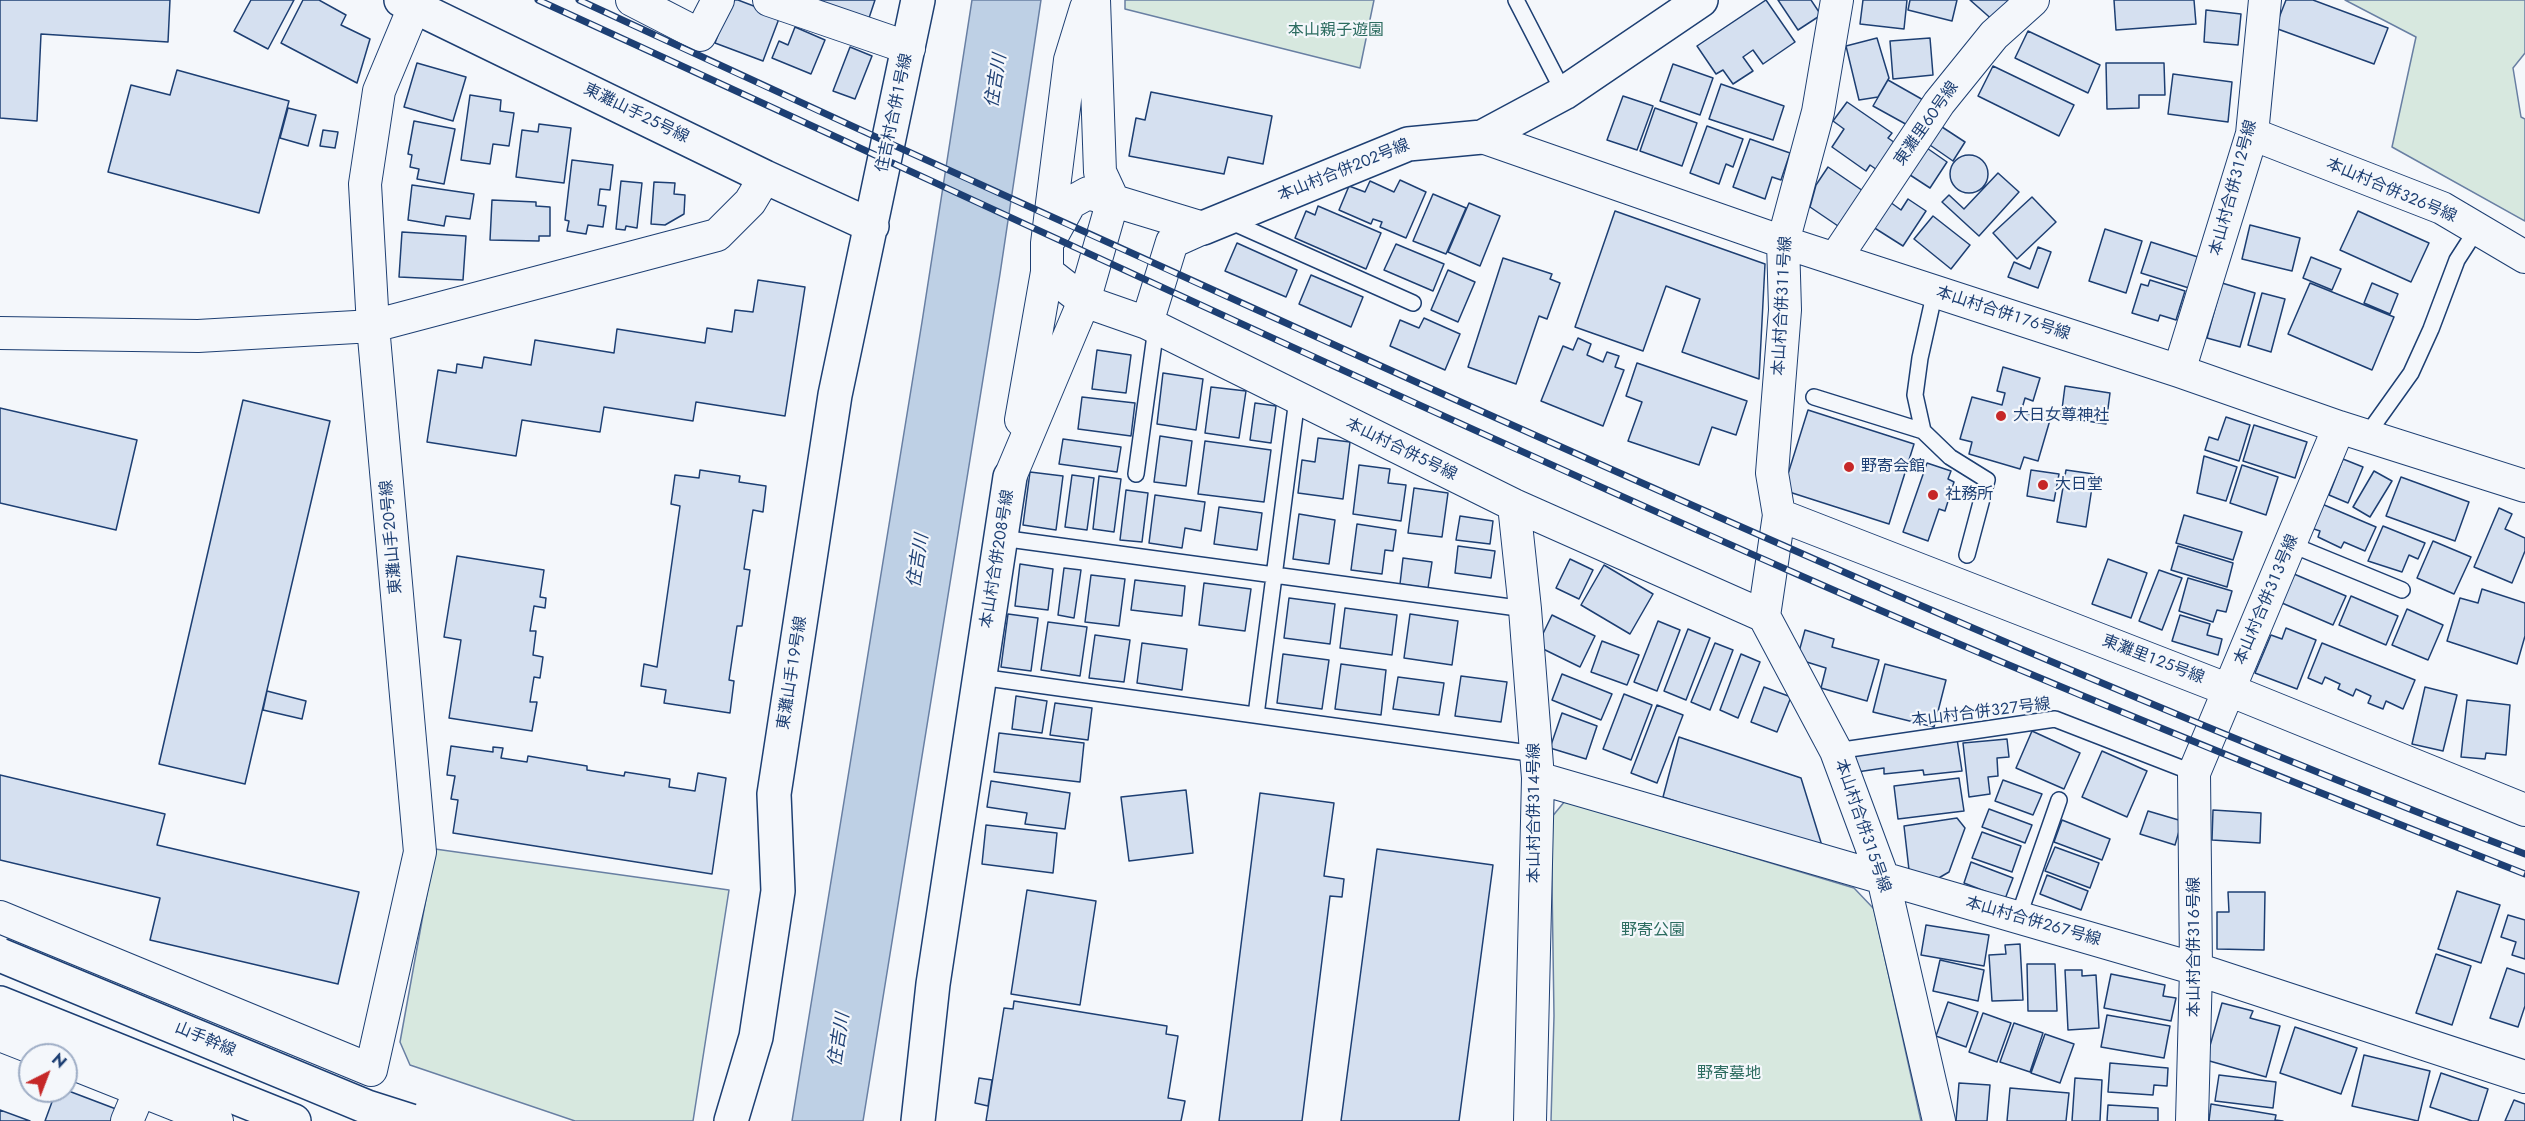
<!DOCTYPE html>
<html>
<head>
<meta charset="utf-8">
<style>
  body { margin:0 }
  #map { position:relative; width:2525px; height:1121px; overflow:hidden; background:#f4f7fb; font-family:Jost,sans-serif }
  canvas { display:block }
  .north { position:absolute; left:18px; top:1043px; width:60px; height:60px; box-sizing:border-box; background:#f4f7fb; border:2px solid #9eadc5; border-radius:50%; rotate:42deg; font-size:16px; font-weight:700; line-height:24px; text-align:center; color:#1d3f73 }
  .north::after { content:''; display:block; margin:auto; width:21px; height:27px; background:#c62828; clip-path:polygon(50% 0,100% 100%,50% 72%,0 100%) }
</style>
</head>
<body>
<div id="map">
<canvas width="2525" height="1121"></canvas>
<div class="north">N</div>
</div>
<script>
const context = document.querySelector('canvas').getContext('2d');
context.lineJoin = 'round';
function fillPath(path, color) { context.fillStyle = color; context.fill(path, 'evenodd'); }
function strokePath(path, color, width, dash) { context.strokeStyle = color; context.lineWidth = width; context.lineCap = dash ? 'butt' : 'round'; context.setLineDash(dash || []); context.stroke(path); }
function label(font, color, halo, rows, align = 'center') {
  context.font = font + ' Jost,"Noto Sans JP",sans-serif'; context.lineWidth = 4.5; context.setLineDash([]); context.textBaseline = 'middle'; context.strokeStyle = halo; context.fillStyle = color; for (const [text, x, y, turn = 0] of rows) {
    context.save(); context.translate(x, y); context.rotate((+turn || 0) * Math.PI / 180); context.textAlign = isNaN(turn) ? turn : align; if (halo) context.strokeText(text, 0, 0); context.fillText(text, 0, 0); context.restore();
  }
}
const green = new Path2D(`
  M1125,0H1374L1360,68L1125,9Z
  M2345,0H2525V53L2513,68L2521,117L2525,119V221L2392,147L2416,37Z
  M1565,801L1854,888L1874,909L1921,1121H1551L1554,1016L1551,818Z
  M435,849L729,890L693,1121H575L410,1065L400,1042Z`);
fillPath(green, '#d7e8df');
strokePath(green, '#687fa3', 1.5);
const water = new Path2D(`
  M972,0H1041L1000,274L863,1121H792L922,322Z`);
fillPath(water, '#bed0e5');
strokePath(water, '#687fa3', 1.5);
const building = new Path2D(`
  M0,0H170L168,42L41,34L37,121L0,118Z
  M251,0H294L268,49L234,31Z
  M303,0H319L346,15L341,25L370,39L357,83L281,43Z
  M731,0H738L780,16L763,61L715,43Z
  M819,0H875L867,24L817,5Z
  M1766,0L1795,42L1763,64L1753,50L1743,57L1753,71L1733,84L1723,70L1716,74L1697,46Z
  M1778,0H1811L1821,15L1798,30Z
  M1863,0H1907L1904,29L1860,24Z
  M1910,0H1957L1952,21L1908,10Z
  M1970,0H2015L1995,22Z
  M2114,0H2194L2196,24L2116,30Z
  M2286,0H2313L2388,28L2374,64L2275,28Z
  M2206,10L2241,14L2238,45L2204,42Z
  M795,27L825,40L811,74L772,58L779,41L788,45Z
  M2028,31L2100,65L2088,93L2015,58Z
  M1877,38L1889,78L1878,97L1859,100L1846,46Z
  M1930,38L1933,75L1893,79L1890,41Z
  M850,47L872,56L855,99L833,91Z
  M417,63L466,77L453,121L404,107Z
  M2106,63H2164L2165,95H2139V108L2107,109Z
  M1673,64L1713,78L1700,115L1660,101Z
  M1993,66L2074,105L2059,136L1978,96Z
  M177,70L289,101L259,213L108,172L131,85L170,95Z
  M2173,74L2232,82L2228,122L2168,114Z
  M1888,80L1925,101L1911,127L1873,106Z
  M1721,84L1784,106L1773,140L1709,119Z
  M1151,92L1272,116L1263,164L1228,157L1224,174L1129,156L1136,118L1145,120Z
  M470,95L501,100L500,111L514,113L509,146L493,144L490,164L461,160Z
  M1623,96L1653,106L1637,150L1607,140Z
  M1847,102L1892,133L1888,138L1898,145L1880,172L1870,165L1866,171L1832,147L1844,129L1833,121Z
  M288,108L316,115L308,146L280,138Z
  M1655,108L1697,123L1682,166L1640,151Z
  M414,121L455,129L444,184L417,179L419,169L410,167L412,155L408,154Z
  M539,124L571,128L564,183L516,177L522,130L538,132Z
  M1939,125L1965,142L1953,161L1927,143Z
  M1707,126L1743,139L1733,167L1726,164L1719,184L1690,173Z
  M323,130L338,132L335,148L320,146Z
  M1750,139L1790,153L1781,180L1772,177L1765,199L1733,187Z
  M1924,146L1947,162L1930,188L1907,173Z
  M1950 174a19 19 0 1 1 38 0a19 19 0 1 1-38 0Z
  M572,160L613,165L610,190L600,189L598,205L606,206L603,227L588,225L586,234L567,231L569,221L565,220Z
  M1828,167L1866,193L1850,209L1838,226L1810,207L1816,185Z
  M1998,173L2019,192L1979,236L1942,202L1949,195L1964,209Z
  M1400,180L1426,192L1406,238L1380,227L1382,222L1373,219L1371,224L1339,210L1349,186L1365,192L1370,181L1394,192Z
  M621,181L642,183L637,228L626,226L625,230L616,229Z
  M654,182L675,183L674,194L685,195L684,214L665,225L651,224Z
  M412,185L474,194L470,219L446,216L444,226L408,220Z
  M1433,194L1466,208L1446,254L1413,241Z
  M2032,197L2056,222L2017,259L1993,233Z
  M1908,199L1926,211L1903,246L1873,227L1890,202L1901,210Z
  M492,200L536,202V206L550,207V236H539V241L490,240Z
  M1469,203L1500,216L1480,266L1448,252Z
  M1318,206L1381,233L1366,269L1295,238L1306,211L1315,215Z
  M1615,211L1765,264L1759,379L1682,352L1700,299L1666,286L1643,351L1575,327Z
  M2358,211L2429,243L2411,282L2340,250Z
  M1933,216L1970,245L1951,269L1914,239Z
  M2250,225L2300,238L2292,271L2242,259Z
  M2105,229L2142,241L2126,293L2089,281Z
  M402,232L466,236L463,280L399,277Z
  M2151,242L2201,258L2192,289L2141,273Z
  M1237,243L1297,270L1286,297L1225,271Z
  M1396,244L1444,264L1433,291L1384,270Z
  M2038,247L2051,252L2038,288L2008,277L2014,262L2030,269Z
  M2311,257L2341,269L2332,290L2303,278Z
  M1503,258L1552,274L1550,279L1560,283L1547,319L1539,316L1516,384L1468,367Z
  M1448,270L1475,282L1458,322L1431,310Z
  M1311,275L1363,297L1351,327L1299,304Z
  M758,280L805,287L785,416L696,402L693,421L604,407L600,432L522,420L516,456L427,442L438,370L456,373L457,364L482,368L484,357L531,365L535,340L614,353L617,329L705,343L707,328L732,332L735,310L753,312Z
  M2150,280L2185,291L2176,320L2160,315L2158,321L2132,313L2141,284L2148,286Z
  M2222,283L2255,293L2240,347L2207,338Z
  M2310,283L2394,317L2372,370L2288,334Z
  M2372,283L2398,294L2390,314L2364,303Z
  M2262,293L2285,299L2271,352L2248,345Z
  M1424,318L1460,334L1445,370L1390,346L1400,320L1419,328Z
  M1578,338L1591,344L1587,355L1603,362L1607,352L1619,356L1615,367L1624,370L1603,426L1541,401L1563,346L1573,350Z
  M1097,350L1131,355L1126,393L1092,389Z
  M1637,363L1747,401L1736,435L1712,427L1699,465L1628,441L1642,402L1626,396Z
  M2003,367L2040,378L2033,401L2025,398L2021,412L2050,420L2038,461L2024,457L2020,469L1969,454L1972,442L1960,439L1972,397L2002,405L2005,393L1997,391Z
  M1163,373L1203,379L1196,430L1157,424Z
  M2065,386L2110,393L2106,424L2061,417Z
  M1211,387L1246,391L1239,438L1205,433Z
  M1082,397L1135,403L1131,436L1078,429Z
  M243,400L330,421L245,784L159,764Z
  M1255,403L1276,406L1271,443L1250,440Z
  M0,408L137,440L116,530L0,503Z
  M1808,410L1914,444L1889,524L1783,490Z
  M2226,417L2250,425L2239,461L2205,450L2209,437L2218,440Z
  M2254,425L2307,442L2295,478L2243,461Z
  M1160,436L1192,441L1186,486L1154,482Z
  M1318,438L1350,442L1343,499L1298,493L1302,460L1315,462Z
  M1063,439L1121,447L1117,472L1059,464Z
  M1205,441L1271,450L1264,502L1198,494Z
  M2204,456L2237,467L2226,501L2197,493Z
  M2343,459L2363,467L2348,503L2329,495Z
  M1927,463L1951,471L1948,479L1954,482L1945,511L1939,509L1928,541L1903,532Z
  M1359,465L1390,469L1388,483L1406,485L1401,521L1353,514Z
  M2242,465L2278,477L2266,515L2230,503Z
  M700,470L740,476L739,482L766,486L763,512L753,510L744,569L750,570L742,626H737L729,680L734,681L730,713L664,703L666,690L641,686L644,664L657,667L680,506L671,504L675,475L699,478Z
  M2031,470L2059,474L2054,501L2027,496Z
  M2066,470L2094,474L2086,527L2057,522Z
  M2374,471L2392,481L2370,517L2353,507Z
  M1030,472L1063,476L1056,530L1023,525Z
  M1072,475L1094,478L1087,530L1065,527Z
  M1099,476L1121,479L1114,532L1093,529Z
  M2401,477L2469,502L2455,541L2386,516Z
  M1414,488L1448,493L1442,537L1408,533Z
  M1126,490L1148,493L1142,542L1120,540Z
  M1155,495L1205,502L1201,531L1185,528L1182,548L1149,543Z
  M2322,504L2376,527L2365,551L2344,542L2341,548L2318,537L2320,531L2311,528Z
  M1219,507L1262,513L1257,550L1214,544Z
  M2499,508L2512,514L2505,529L2525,538V551L2512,583L2474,567Z
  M1299,514L1335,520L1329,564L1293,559Z
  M2184,515L2242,532L2233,560L2176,543Z
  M1460,516L1493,521L1490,544L1456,540Z
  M1357,524L1396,530L1393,551L1385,550L1382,574L1351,570Z
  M2383,526L2425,543L2418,559L2409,555L2402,572L2368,561Z
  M2433,541L2471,557L2454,594L2417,578Z
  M1458,546L1495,551L1491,578L1455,573Z
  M2178,546L2233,563L2227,587L2171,570Z
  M457,556L544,570L540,597L546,598L545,608L534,606L530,631H536L533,655L543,657L540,678L534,677L530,702H537L532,731L449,718L461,640L444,637Z
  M1403,558L1432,562L1428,588L1400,584Z
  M1570,559L1593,570L1579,599L1556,588Z
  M2108,559L2147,573L2131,618L2092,604Z
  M1020,564L1053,569L1048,610L1015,606Z
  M1604,565L1653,594L1630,634L1581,605Z
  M1064,568L1081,570L1074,618L1058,615Z
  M2159,570L2182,578L2162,630L2139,621Z
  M2294,574L2346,596L2333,625L2282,603Z
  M1091,575L1125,579L1119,626L1085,622Z
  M2188,578L2232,591L2226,612L2217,610L2213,622L2179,611Z
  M1135,580L1185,586L1182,616L1131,610Z
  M1204,583L1251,589L1245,631L1199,625Z
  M2482,589L2525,603V636L2517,664L2447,641L2460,598L2478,603Z
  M2351,596L2398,616L2386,645L2339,625Z
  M1289,598L1335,604L1330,644L1284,638Z
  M1345,608L1397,615L1392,655L1340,648Z
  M2407,609L2443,625L2428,660L2392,645Z
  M1008,614L1038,618L1031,671L1001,667Z
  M1410,614L1458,621L1452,665L1404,658Z
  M1552,615L1595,636L1580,667L1537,646Z
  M2180,615L2210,624L2207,635L2222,639L2218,655L2172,641Z
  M1658,621L1680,630L1657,691L1634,682Z
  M1048,622L1087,627L1080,676L1041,670Z
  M2286,628L2316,640L2297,689L2255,673L2271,635L2282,639Z
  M1688,629L1710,638L1686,700L1664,691Z
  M1805,630L1834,639L1832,647L1879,660L1867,701L1821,688L1826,668L1797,659Z
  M1095,635L1130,640L1124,682L1089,678Z
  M1602,641L1639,655L1627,685L1591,672Z
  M1142,643L1187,649L1182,690L1137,683Z
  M1715,643L1733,650L1710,710L1691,702Z
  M2322,643L2415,680L2403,709L2386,701L2383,709L2368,703L2371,696L2356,689L2353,696L2338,689L2340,684L2325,677L2322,684L2308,678Z
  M1283,654L1329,660L1322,709L1277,703Z
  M1741,654L1760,662L1738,718L1720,710Z
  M1341,664L1386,670L1381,715L1335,709Z
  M1885,664L1946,680L1934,727L1873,712Z
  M1562,674L1612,694L1601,720L1552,700Z
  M1461,676L1507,682L1501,722L1455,716Z
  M1398,677L1444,683L1439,715L1393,709Z
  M1764,687L1791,697L1777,732L1751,722Z
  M2425,687L2457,695L2443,751L2412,744Z
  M267,691L306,701L302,719L263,710Z
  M1624,694L1652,705L1631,760L1603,749Z
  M1016,696L1047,701L1042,733L1012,729Z
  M2467,700L2510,705L2506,755L2486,753L2485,759L2461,757Z
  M1055,703L1092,708L1088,740L1050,735Z
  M1657,705L1683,715L1657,783L1631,773Z
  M1562,713L1597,726L1586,759L1550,748Z
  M2032,731L2080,753L2064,789L2016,768Z
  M999,733L1084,743L1080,782L994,772Z
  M1679,737L1801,778L1823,849L1663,797Z
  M1957,739L1962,771L1924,775L1923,770L1884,774V768L1857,772L1854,752Z
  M2007,739L2009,757L1997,758L1998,776L1988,777L1990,794L1969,797L1963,743Z
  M451,746L493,752V747L503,748L501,758L527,762L528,756L587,766V770L624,776L625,772L670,779L669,787L695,791L698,773L726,778L712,874L453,833L458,800L451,799L455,776L447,775Z
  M2102,751L2147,771L2127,817L2082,797Z
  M0,775L165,814L157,845L359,892L338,984L150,940L160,898L0,860Z
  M1959,778L1964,811L1898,819L1894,786Z
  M2003,780L2042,794L2033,815L1995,801Z
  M991,781L1070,793L1065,829L1025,824L1027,813L987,807Z
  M1186,790L1193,853L1129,861L1121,797Z
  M1260,793L1334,803L1324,876L1344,879L1342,897L1330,896L1302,1121H1219Z
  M1989,809L2032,825L2025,843L1982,827Z
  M2213,810L2261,813L2260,843L2212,840Z
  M2148,811L2182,821L2175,845L2140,834Z
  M1957,818L1965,828L1949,872L1937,879L1909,870L1904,826Z
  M2062,820L2110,839L2102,860L2054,842Z
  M986,825L1057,833L1053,873L982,864Z
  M1982,832L2021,846L2012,872L1972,858Z
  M2055,847L2099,863L2090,888L2045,871Z
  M1377,849L1493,865L1459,1121H1341Z
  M1971,862L2013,878L2005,899L1964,883Z
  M2047,875L2088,891L2081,910L2040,894Z
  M1027,890L1096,901L1080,1005L1011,994Z
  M2457,891L2500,905L2481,963L2438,949Z
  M2228,892H2265L2264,950L2217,949V912H2229Z
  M2508,915L2525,920V959L2512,955L2516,942L2501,937Z
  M1926,925L1989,935L1984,966L1921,955Z
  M2020,944L2023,1000L1992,1001L1989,955L2006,954L2005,945Z
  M2436,954L2471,966L2452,1025L2416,1013Z
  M1940,960L1984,970L1978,1001L1933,991Z
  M2027,964H2055L2057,1011H2028Z
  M2507,968L2525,974V1006L2518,1027L2490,1018Z
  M2065,970H2082V976L2096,975L2099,1028L2068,1030Z
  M2111,974L2165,985L2163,996L2176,998L2171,1021L2104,1008Z
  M1014,1001L1167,1026L1166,1034L1178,1036L1168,1098L1185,1101L1181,1121H986L1004,1008L1013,1009Z
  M1948,1002L1978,1012L1966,1047L1936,1036Z
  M2222,1003L2253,1011L2250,1018L2280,1026L2266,1077L2206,1060Z
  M1983,1013L2011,1023L1997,1062L1969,1052Z
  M2107,1015L2170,1026L2164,1058L2101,1047Z
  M2014,1023L2043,1033L2030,1072L2000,1062Z
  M2295,1027L2357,1048L2341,1094L2280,1073Z
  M2045,1034L2074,1044L2060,1083L2031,1073Z
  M2364,1055L2430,1071L2418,1121L2352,1106Z
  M2110,1063L2168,1068L2167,1086L2154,1085L2153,1095L2108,1092Z
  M2441,1073L2488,1089L2478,1121H2472L2430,1107Z
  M2219,1075L2276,1082L2273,1108L2215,1101Z
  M979,1078L992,1080L988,1106L975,1103Z
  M2075,1078L2102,1080L2100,1121H2072Z
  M1959,1083L1990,1085L1987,1121H1956Z
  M2010,1088L2069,1093L2066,1121H2007Z
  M66,1090L116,1109L111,1121H45L56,1091Z
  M2514,1100L2525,1104V1121H2505Z
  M2211,1104L2276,1115L2275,1120L2283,1121H2209Z
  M2108,1105L2158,1108V1121H2107Z
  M0,1110L30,1121H0Z`);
fillPath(building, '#d5e0f0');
strokePath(building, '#1d3f73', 1.5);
const lane = new Path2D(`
  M1516,0L1564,93
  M1227,220L1413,303
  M1935,291L1920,358L1915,395L1923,431L1950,457L1987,480L1967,555
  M1814,397L1923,431
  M2366,436L2411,373L2431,329L2457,260L2477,229
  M1136,474L1156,328
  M1001,538L1525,609
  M2290,544L2402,590
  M980,677L1536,754
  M1256,715L1297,399
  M1836,751L2055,719L2194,773
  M2018,918L2059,800`);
const street = new Path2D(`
  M632,0L700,35L718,0
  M769,0L909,48
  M2252,134L2442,208L2525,257
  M1482,137L1783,242L2179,371L2339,427L2525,486
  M1052,236L1070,203L1088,193L1203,228
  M1835,259L1939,103L1994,35L2033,0
  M1047,272L1084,301L1147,323L1514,505L1764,616
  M1147,323L1172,242L1203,228
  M0,333L198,336L373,326L717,235L750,202L765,177
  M2179,371L2252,134L2265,0
  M1021,420L1047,272V243L1070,60L1086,8
  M1010,477L1084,301L1113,200L1100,172L1094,0
  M1514,505L1525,609L1538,778L1530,1121
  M1779,515L2229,690L2525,810
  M1764,616L1779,515L1772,473L1785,310L1783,242L1818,112L1837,0
  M1764,616L1836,751L1883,878L1939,1121
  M1538,778L2196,969L2525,1077
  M0,917L371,1070L420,852L373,326L365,184L379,91L417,0
  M0,1035L51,1055
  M66,1061L217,1121
  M127,1121L140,1090
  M2192,1121L2196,969L2194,773L2339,427`);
const secondary = new Path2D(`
  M401,0L765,177L872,226
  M1203,228L1408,144L1482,137L1564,93L1701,0
  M0,1003L294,1121
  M731,1121L756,1037L778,891L774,794L835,395L918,0
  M918,1121L933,984L1010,477`);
strokePath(lane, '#1d3f73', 18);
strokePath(street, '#1d3f73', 34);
strokePath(secondary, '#1d3f73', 36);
strokePath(lane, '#f4f7fb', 15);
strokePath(street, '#f4f7fb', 32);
strokePath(secondary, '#f4f7fb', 33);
const rail = new Path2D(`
  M538,0C958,192 1376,389 1799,575C2038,680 2281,778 2525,874
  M579,0C860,131 1142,258 1425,386C1788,549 2153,711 2525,854`);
strokePath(rail, '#1d3f73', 7);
strokePath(rail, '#f4f7fb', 4.5, [14]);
const secondaryBridge = new Path2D(`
  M0,955L367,1107L411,1121`);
strokePath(secondaryBridge, '#1d3f73', 36, []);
strokePath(secondaryBridge, '#f4f7fb', 33);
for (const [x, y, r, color] of [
  [2001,416,6,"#c62828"],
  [1849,467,6,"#c62828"],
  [2043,485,6,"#c62828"],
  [1933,495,6,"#c62828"]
]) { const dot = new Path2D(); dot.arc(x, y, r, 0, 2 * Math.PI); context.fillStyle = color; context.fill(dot); strokePath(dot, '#f4f7fb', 2); }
label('16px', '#2c6c60', '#f4f7fb', [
  ["本山親子遊園",1336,31],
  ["野寄公園",1653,931],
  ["野寄墓地",1729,1074]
]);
label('16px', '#1d3f73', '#f4f7fb', [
  ["住吉村合併１号線",895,113,-78],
  ["東灘山手２５号線",636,114,26],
  ["東灘里６０号線",1927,124,-55],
  ["本山村合併２０２号線",1344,171,-22],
  ["本山村合併３１２号線",2234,188,-75],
  ["本山村合併３２６号線",2391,191,23],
  ["本山村合併３１１号線",1783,306,-87],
  ["本山村合併１７６号線",2003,314,18],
  ["本山村合併５号線",1401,450,26],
  ["東灘山手２０号線",392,537,-95],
  ["本山村合併２０８号線",998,559,-81],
  ["本山村合併３１３号線",2267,600,-67],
  ["東灘里１２５号線",2153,660,21],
  ["東灘山手１９号線",793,673,-81],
  ["本山村合併３２７号線",1981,713,-7],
  ["本山村合併３１４号線",1535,813,-90],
  ["本山村合併３１５号線",1862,826,71],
  ["本山村合併２６７号線",2033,922,16],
  ["本山村合併３１６号線",2195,947,-90],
  ["山手幹線",205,1040,23]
]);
label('16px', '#1d3f73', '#f4f7fb', [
  ["大日女尊神社",2013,416],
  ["野寄会館",1861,467],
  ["大日堂",2055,485],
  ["社務所",1945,495]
], 'left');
label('italic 18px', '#1d3f73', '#f4f7fb', [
  ["住吉川",997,81,-81],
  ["住吉川",919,561,-81],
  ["住吉川",840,1040,-81]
]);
</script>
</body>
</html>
